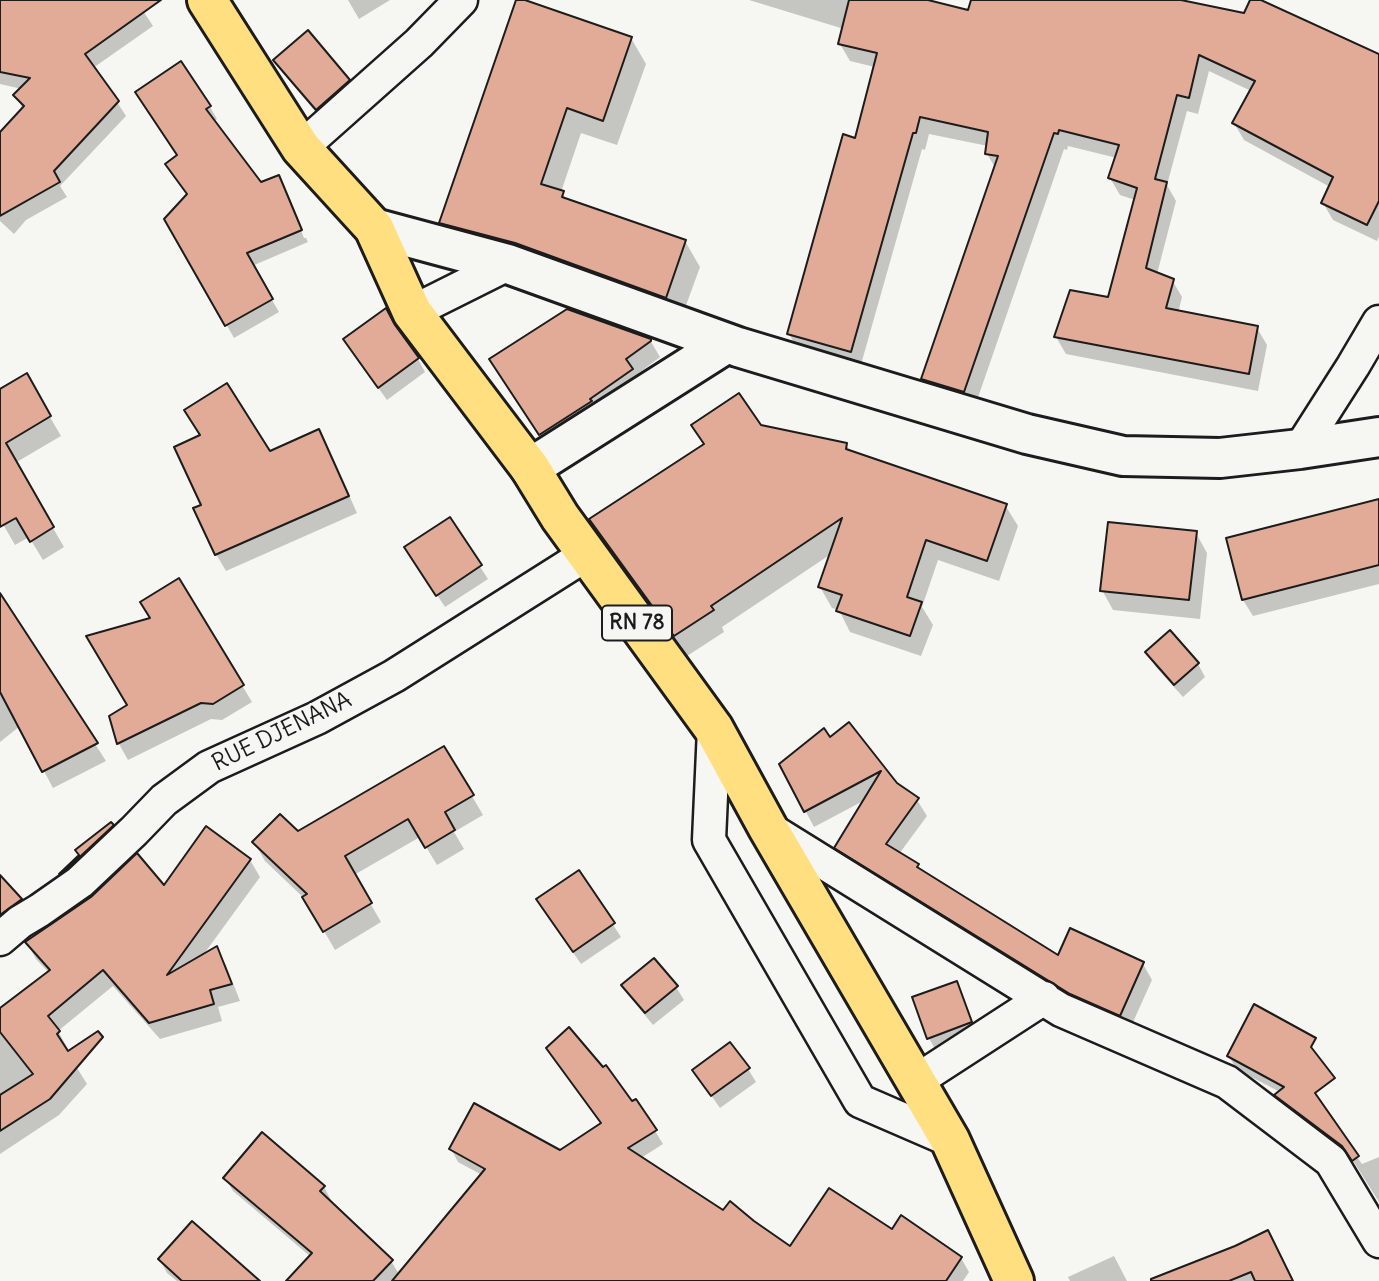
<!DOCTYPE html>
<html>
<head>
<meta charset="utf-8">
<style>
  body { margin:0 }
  canvas { display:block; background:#f6f6f2 }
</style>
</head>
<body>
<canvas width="1379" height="1281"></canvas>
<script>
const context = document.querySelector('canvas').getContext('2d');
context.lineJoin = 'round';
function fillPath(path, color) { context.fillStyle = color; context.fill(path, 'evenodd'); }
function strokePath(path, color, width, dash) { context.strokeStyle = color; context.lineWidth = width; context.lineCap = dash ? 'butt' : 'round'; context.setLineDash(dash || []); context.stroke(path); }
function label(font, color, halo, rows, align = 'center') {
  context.font = font + ' Delius,sans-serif'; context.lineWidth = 5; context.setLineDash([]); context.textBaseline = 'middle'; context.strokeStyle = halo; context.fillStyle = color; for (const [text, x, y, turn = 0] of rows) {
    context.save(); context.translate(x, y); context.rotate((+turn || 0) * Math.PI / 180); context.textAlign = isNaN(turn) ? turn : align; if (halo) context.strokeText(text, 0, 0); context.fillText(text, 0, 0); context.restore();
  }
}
fillPath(new Path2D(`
  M0,0H136L153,26L93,68L117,102L126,116L60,186L67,197L26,220L14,234L0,221V134L23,109L16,96L22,89L0,84Z
  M348,0H390L359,19Z
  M518,0L631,38L646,64L617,145L581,133L561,192L567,200L685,241L700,267L680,322L456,248L441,223Z
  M749,0H921L969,12L973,0H1173L1245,15L1252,0H1257L1379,56V237L1377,241L1333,220L1323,203L1330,187L1244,140L1234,123L1251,91L1209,71L1198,114L1187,111L1167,185L1176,201L1157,274L1172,280L1182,297L1178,313L1257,328L1267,345L1258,391L1066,354L1056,337L1109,299L1135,200L1120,195L1110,178L1117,158L1068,146L1067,150L1064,149L974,409L933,396L923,379L996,169L987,154L988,146L929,134L925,150L922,149L860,368L799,351L789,334L856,140L875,67L850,61L840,44L844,29Z
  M275,60L349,81L356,93L324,122L283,73Z
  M144,105L210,107L217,119L213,122L261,184L279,177L285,187H283L304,238H306L308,242L252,266L279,312L234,338L167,219L188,195L167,165L179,156Z
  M397,331L418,359L425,372L387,400L353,353Z
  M650,340L660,357L635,376L641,387L550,451L501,376Z
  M26,376L61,436L15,463L64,547L43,560L29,537L15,545L0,519V391Z
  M760,427L846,444L851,453L1005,505L1018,526L999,581L938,560L922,607L933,625L921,656L850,632L839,610L832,608L820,587L831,554L722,627L724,632L687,656L603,541L591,520Z
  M319,432L328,448L357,513L226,571L216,554L270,454Z
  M1379,501V584L1253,616L1243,600L1228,539Z
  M449,519L488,579L445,607L414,560Z
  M1196,533L1207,553L1200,619L1113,610L1102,590Z
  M179,580L252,702L222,720L211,719L128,760L119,744L111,717L129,706L152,619Z
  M0,596L106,761L53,788L20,726L0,742Z
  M1148,653L1198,664L1205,677L1183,697L1155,666Z
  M849,725L895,784L917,800L927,816L899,854L918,865L922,872L1059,958L1143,964L1152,980L1129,1031L1080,1009L846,864L837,848L865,800L814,827L781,765L829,740Z
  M444,748L483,815L454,832L464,849L437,865L420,837L354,875L381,922L335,950L306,900L265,861L254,842L297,834Z
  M111,824L120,839L88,869L78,851Z
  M250,860L260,877L201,958L216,949L226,965L240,1001L218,1007L222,1021L160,1039L113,986L58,1031L68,1049L66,1050L87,1084L59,1115L0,1154V1010L49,973L36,959L27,943L164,888Z
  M579,873L621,937L581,964L546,913Z
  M956,983L963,996L978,1036L936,1051L929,1038L914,998Z
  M623,985L676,987L684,1000L653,1025L631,998Z
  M1253,1011L1362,1164L1379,1157V1202L1352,1159L1284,1108L1276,1095L1280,1092L1236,1069L1229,1056Z
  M556,1062L631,1104L655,1131L663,1144L641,1158L723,1212L791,1249L892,1232L902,1218L961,1258L969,1272L963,1281H408L482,1175L458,1162L451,1149L560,1152L602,1125Z
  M748,1069L756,1082L720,1108L694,1071Z
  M225,1178L324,1187L331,1200L329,1202L391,1261L399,1274L392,1281H288L311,1257L233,1191Z
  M1236,1248L1277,1281H1151Z
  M1114,1256L1127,1281H1070L1068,1277Z
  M160,1260L257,1281H177L167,1273Z`), '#0003');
const building = new Path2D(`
  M0,0H161L85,54L119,101L54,171L60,182L0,216V132L24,106L13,95L30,78L0,72Z
  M516,0H525L632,37L603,121L567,108L541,184L564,191L562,197L686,240L666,298L515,243L439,223Z
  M849,0H928L968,10L971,0H1181L1244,13L1250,0H1261L1379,54V201L1367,225L1321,203L1333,177L1232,123L1255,81L1199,55L1189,98L1177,95L1155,179L1167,182L1146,268L1174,279L1166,308L1258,326L1249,374L1054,337L1070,290L1108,297L1137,188L1108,178L1119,145L1059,130L1058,134L1054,133L964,392L921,379L998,156L985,154L988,132L920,117L916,133H913L851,352L787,334L843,134L855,138L877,53L838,44Z
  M308,30L350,80L316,110L273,60Z
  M181,61L211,106L206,109L261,182L279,175L302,230L247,253L273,299L225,326L164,219L187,194L165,164L177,155L135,92Z
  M386,308L395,325L419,358L378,388L343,339Z
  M567,309L651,339V341L626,359L633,369L590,399L592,401L539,435L489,359Z
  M27,373L51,416L6,443L54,527L30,542L16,518L0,527V389Z
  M227,383L270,451L319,429L349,496L215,555L193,508L201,505L174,447L200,435L184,410Z
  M739,393L761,425L847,443L846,449L1007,504L987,561L926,540L907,597L922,602L910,636L836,611L842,595L818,587L842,518L711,606L714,610L674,636L589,519L704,444L691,425Z
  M1379,499V565L1242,600L1226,538Z
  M450,517L482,565L436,596L404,547Z
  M1108,522L1197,531L1189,600L1100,591Z
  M179,578L244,685L213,704L201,703L117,744L109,716L127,705L86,636L150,618L140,602Z
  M0,593L98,743L42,772L0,692Z
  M1170,630L1199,663L1174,685L1145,652Z
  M849,722L897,783L919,798L886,844L919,864L917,867L1058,955L1070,928L1144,962L1120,1016L1070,994L834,848L881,771L804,812L779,764L824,728L830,737Z
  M444,746L474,795L445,812L455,830L425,848L408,819L345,856L372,903L323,932L302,897L307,894L252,842L280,814L298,831Z
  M111,822L114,825L68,868L59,874L79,855L75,850Z
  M206,826L251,859L167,975L217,946L232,984L210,990L214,1004L149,1023L103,970L48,1016L60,1031L57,1034L68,1051L98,1031L103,1037L50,1099L0,1131V1095L33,1074L0,1032V1008L50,970L25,942L91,897L137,853L164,885Z
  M579,870L615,923L573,952L536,899Z
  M0,875L22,899L0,915Z
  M654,958L678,986L645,1013L621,985Z
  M957,981L972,1022L927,1039L912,997Z
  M1254,1004L1316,1038L1311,1047L1335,1078L1315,1093L1359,1156L1352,1161L1342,1146L1274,1095L1284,1087L1227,1056Z
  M569,1027L603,1067L606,1065L632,1101L636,1099L657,1130L628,1148L723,1210L730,1201L754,1221L790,1246L829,1188L892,1229L901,1215L962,1257L946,1281H392L485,1169L449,1149L474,1103L560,1150L601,1123L546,1048Z
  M730,1042L750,1068L711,1096L692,1070Z
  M262,1132L325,1186L320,1191L393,1260L373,1281H286L312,1253L223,1178Z
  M192,1221L260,1281H182L158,1259Z
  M1268,1230L1293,1281H1255L1251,1272L1229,1281H1151V1279L1235,1246Z`);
fillPath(building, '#e1ab97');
strokePath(building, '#1c1c1c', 2);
const street = new Path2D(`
  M301,148L419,43L461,0
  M412,312L508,264
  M1300,449L1353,366L1379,322
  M714,729L709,840L860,1101L950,1140
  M768,828L1061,1010L1227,1082L1331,1161L1379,1241
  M0,939L20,922L40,910L80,882L134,831L164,800L209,767L317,718L394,676L587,554
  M916,1081L1044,998`);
const secondary = new Path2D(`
  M374,228L508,264L738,347L1027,434L1123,456L1220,458L1300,449L1379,437
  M530,468L727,343`);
const primary = new Path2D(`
  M207,0L301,148L374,228L412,312L530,468L560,517L714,729L768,828L950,1140L1014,1281`);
strokePath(street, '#1c1c1c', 37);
strokePath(secondary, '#1c1c1c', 44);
strokePath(primary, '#1c1c1c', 44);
strokePath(street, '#f6f6f2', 32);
strokePath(secondary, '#f6f6f2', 38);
strokePath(primary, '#ffdf80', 38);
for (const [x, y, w] of [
  [637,623,70]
]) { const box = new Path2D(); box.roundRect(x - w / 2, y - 17.5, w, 35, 5); context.fillStyle = '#f6f6f2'; context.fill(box); strokePath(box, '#1c1c1c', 2); }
label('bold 21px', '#1c1c1c', null, [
  ["RN 78",637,623]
]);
label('23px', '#1c1c1c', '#f6f6f2', [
  ["RUE DJENANA",282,732,-26]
]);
</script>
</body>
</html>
